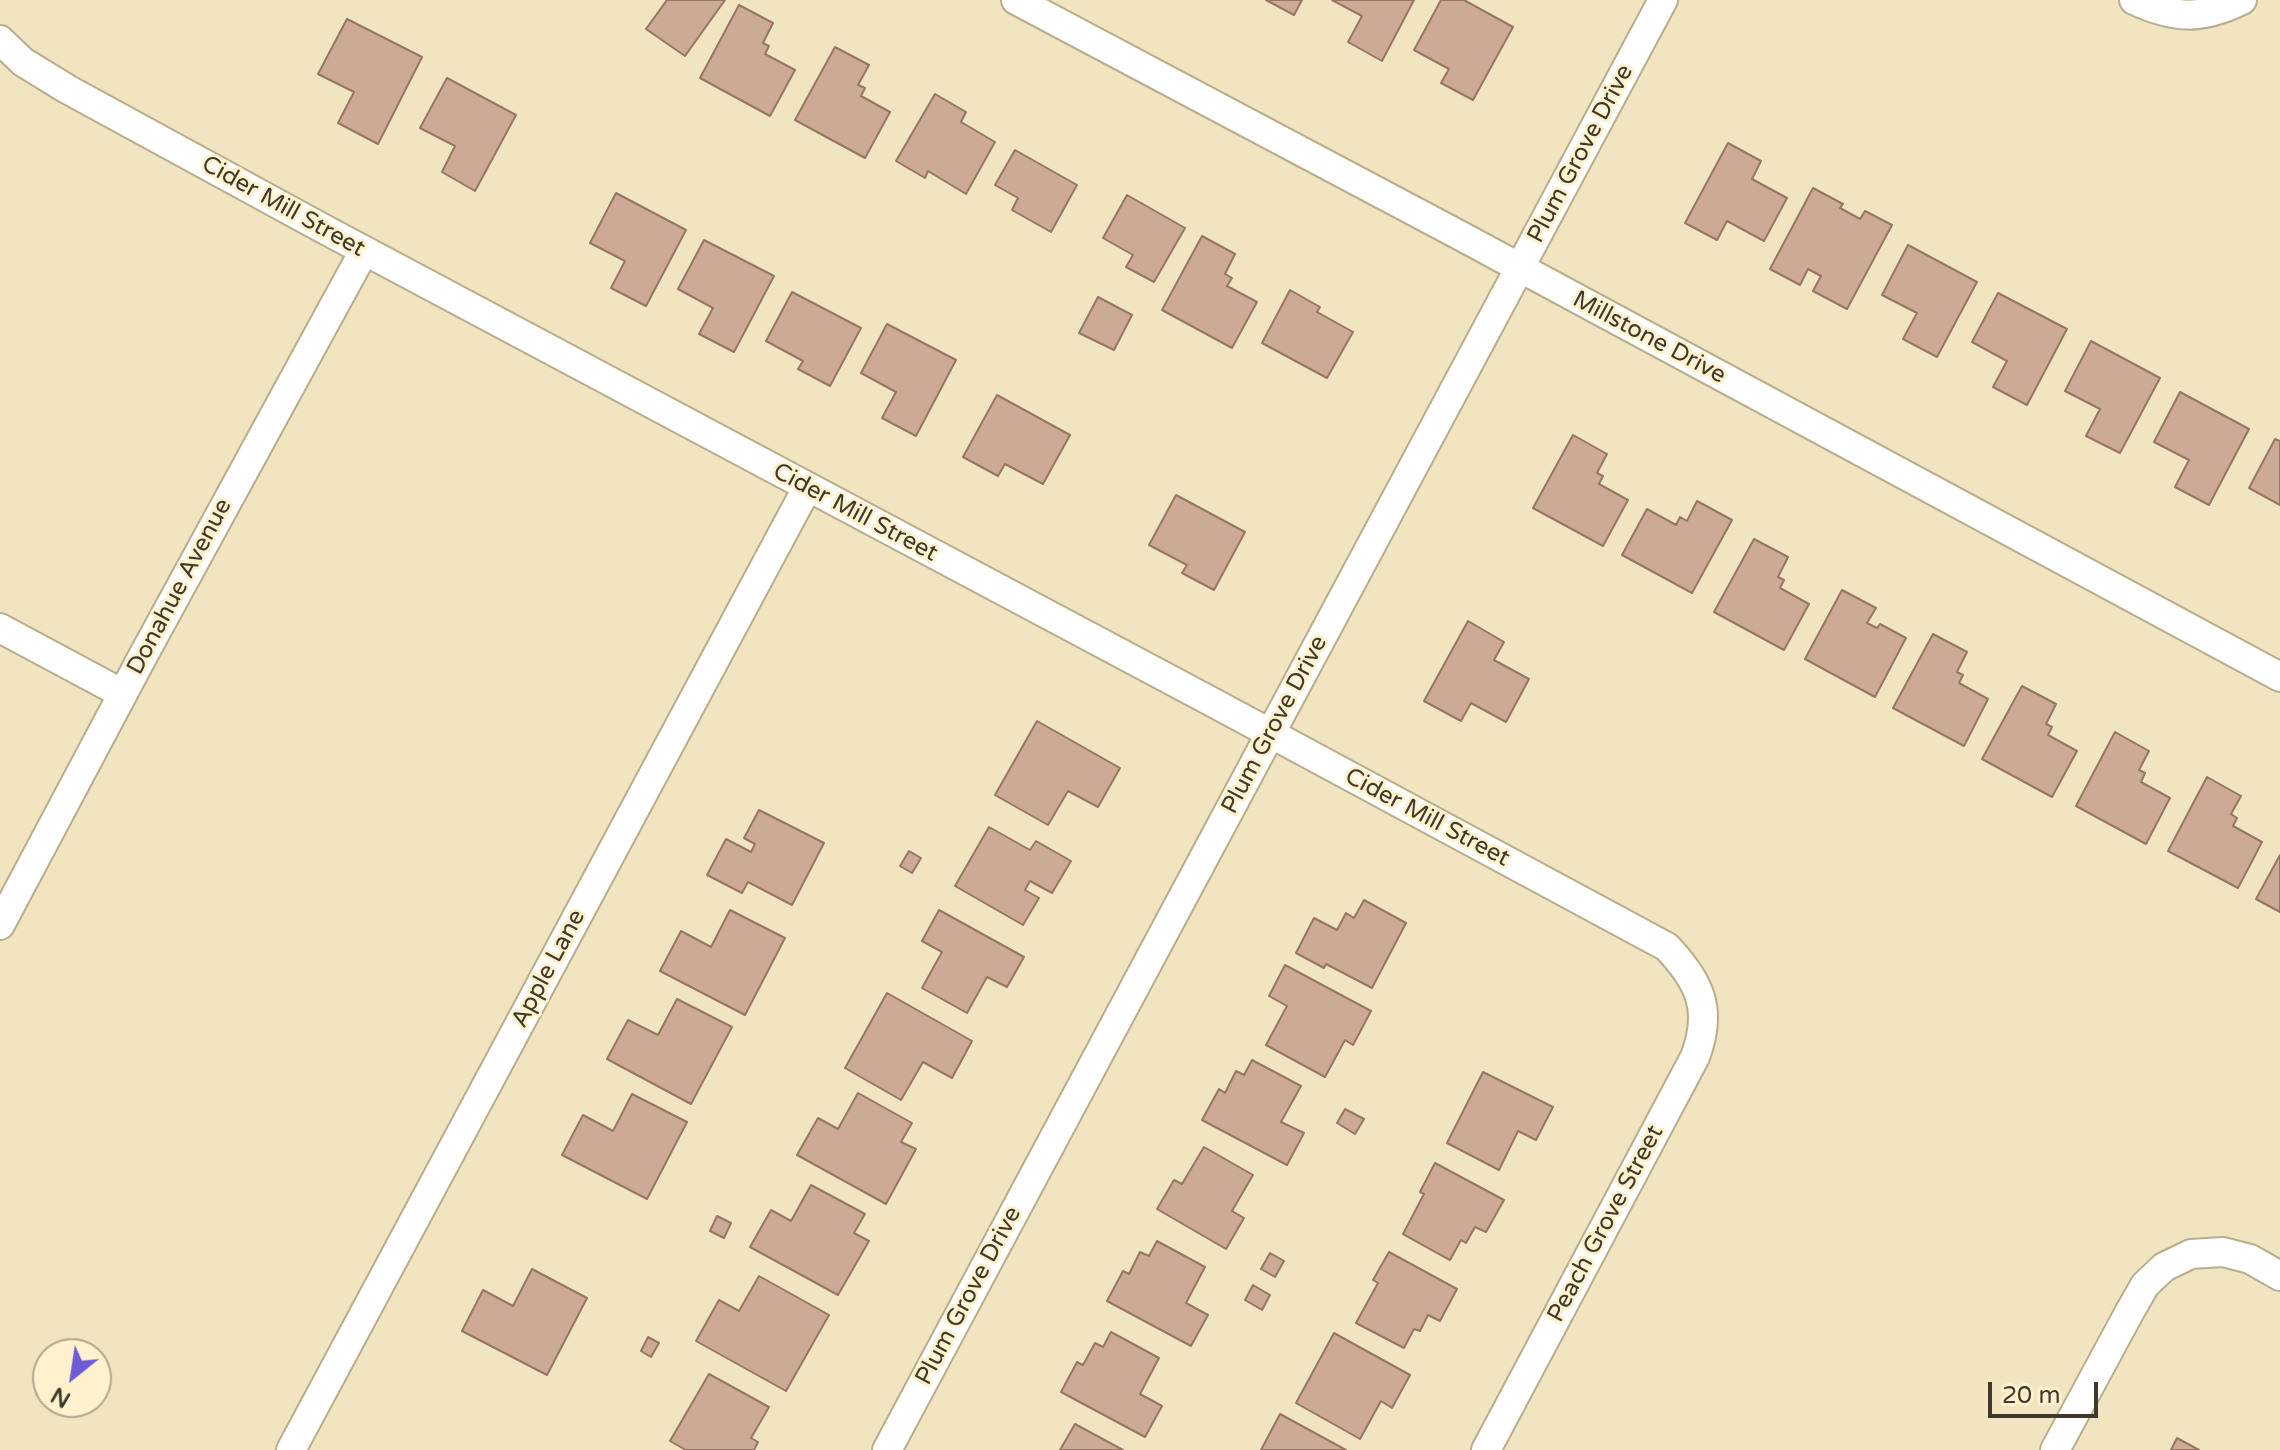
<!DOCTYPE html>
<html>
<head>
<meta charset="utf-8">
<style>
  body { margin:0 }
  #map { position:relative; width:2280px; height:1450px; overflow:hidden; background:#f1e4c0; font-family:"Varela Round",sans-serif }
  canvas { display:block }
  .north { position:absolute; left:32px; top:1338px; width:80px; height:80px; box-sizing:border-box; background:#fef1cd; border:2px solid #b1a78c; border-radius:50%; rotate:210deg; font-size:22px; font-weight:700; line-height:32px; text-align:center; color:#3e392b }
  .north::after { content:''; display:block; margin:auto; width:28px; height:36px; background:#6e5cd6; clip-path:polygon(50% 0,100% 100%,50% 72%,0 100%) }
  .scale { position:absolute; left:1988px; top:1382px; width:110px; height:36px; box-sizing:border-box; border:4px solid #3e392b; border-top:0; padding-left:10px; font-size:24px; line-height:28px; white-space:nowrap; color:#3e392b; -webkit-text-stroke:6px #fef1cd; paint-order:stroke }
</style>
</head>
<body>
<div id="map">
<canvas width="2280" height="1450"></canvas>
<div class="north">N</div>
<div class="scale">20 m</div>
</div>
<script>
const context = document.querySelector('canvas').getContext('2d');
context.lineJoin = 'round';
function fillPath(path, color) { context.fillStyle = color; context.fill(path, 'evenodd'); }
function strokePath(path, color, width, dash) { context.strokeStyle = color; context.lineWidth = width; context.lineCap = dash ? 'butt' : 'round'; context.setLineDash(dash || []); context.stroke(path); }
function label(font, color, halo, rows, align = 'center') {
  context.font = font + ' "Varela Round",sans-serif'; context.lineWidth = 6; context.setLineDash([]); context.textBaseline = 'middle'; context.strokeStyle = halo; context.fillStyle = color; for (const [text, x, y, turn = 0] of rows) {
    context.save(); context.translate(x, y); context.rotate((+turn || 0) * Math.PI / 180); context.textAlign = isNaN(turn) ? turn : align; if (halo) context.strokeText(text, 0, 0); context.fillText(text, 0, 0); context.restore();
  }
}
const building = new Path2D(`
  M667,0H725L685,56L646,29Z
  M1266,0H1302L1294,15Z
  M1332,0H1414L1382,61L1348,42L1362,16Z
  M1441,0H1464L1513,27L1473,100L1441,83L1449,69L1414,50Z
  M739,5L773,23L763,43L769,46L765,54L795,70L770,116L700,78Z
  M347,19L422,57L378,144L338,123L354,92L318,74Z
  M835,47L869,65L858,85L865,88L861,96L890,112L865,158L795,120Z
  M447,78L516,115L475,191L442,172L455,146L420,128Z
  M935,94L966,112L961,122L995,142L966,194L928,171L925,178L896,161Z
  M1728,143L1761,161L1752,179L1787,198L1764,241L1727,221L1717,240L1685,223Z
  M1015,150L1077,185L1051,232L1012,210L1018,198L995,185Z
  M1813,188L1843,204L1840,208L1860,219L1865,211L1892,225L1847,309L1813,291L1821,276L1808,269L1800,285L1770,269Z
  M616,193L686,230L646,306L611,288L625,261L590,243Z
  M1127,195L1185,228L1154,282L1126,267L1133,255L1103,238Z
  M1202,236L1235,254L1225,274L1232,278L1227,286L1257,302L1232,348L1162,310Z
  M704,240L774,276L734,352L699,334L713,308L678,289Z
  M1908,245L1977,282L1937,357L1903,339L1917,313L1882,295Z
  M1290,290L1320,307L1317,312L1353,332L1327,378L1262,343Z
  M792,292L861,328L830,386L798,369L803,361L766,341Z
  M1998,293L2067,329L2027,405L1993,387L2007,361L1972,342Z
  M1098,297L1132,315L1114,350L1079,333Z
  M887,324L956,360L916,436L882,418L896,392L861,373Z
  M2091,341L2160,378L2120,453L2086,436L2100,409L2065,391Z
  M2180,392L2249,429L2209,505L2175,487L2189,460L2154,442Z
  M997,395L1070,435L1043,484L1005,464L998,476L963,457Z
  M1573,435L1607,454L1597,473L1603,476L1599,484L1628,500L1603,546L1533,508Z
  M2275,439L2280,441V505L2249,488Z
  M1176,495L1245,532L1214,590L1182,573L1187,565L1149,545Z
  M1697,501L1732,520L1692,593L1622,555L1647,509L1676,525L1680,517L1687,521Z
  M1754,539L1788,557L1778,577L1784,580L1780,588L1809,604L1784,650L1714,612Z
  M1842,590L1876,608L1867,623L1877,628L1880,624L1906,638L1875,697L1805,659Z
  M1468,621L1504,642L1494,660L1529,679L1506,722L1471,703L1461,721L1424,701Z
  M1933,634L1967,652L1957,672L1963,675L1959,683L1988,699L1964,746L1893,708Z
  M2022,686L2056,704L2046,724L2052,727L2048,735L2077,751L2052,797L1982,759Z
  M1037,721L1120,768L1098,807L1068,791L1048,825L995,795Z
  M2115,732L2149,751L2139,770L2145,773L2141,782L2170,798L2146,844L2076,806Z
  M2207,777L2241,796L2231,814L2237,818L2233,826L2262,842L2238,888L2168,851Z
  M759,810L824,843L792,905L748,882L742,893L707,875L726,839L751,852L755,844L744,838Z
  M989,827L1030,850L1036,841L1071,861L1052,893L1030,881L1025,890L1039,898L1023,925L955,886Z
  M909,851L921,858L912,873L900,866Z
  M2280,855V912L2256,899Z
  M1364,900L1406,923L1372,988L1326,964L1324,968L1296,953L1314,918L1337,930L1346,913L1354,918Z
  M730,910L785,938L745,1015L660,971L681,931L711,947Z
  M939,910L1024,957L1007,987L987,977L967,1013L922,988L942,952L922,941Z
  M1285,965L1371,1011L1353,1045L1345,1040L1325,1077L1266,1045L1287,1006L1269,996Z
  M887,993L972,1041L952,1078L923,1062L901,1100L845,1068Z
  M677,999L732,1027L691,1104L607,1059L628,1020L658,1035Z
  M1252,1060L1301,1086L1281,1122L1304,1133L1287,1165L1202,1120L1219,1089L1225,1093L1236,1071L1244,1075Z
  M1483,1072L1553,1107L1536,1140L1518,1131L1499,1170L1447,1143Z
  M858,1093L912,1123L901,1142L916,1149L886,1204L797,1155L818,1118L838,1129Z
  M632,1094L687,1122L647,1199L562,1155L583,1115L613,1131Z
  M1345,1109L1364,1119L1355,1134L1337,1123Z
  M1204,1147L1253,1175L1232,1211L1244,1218L1226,1249L1157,1209L1174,1180L1182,1184Z
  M1435,1163L1504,1200L1486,1232L1475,1227L1466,1243L1461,1240L1450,1260L1403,1234L1424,1194L1420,1192Z
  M811,1185L865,1214L854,1233L869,1241L838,1295L750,1247L771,1210L791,1221Z
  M717,1216L731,1223L724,1238L710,1231Z
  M1157,1241L1205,1267L1186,1303L1208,1315L1191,1346L1107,1301L1123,1271L1129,1274L1140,1252L1149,1256Z
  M1389,1252L1457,1289L1440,1321L1428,1315L1420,1331L1414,1329L1404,1348L1356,1323L1378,1283L1373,1280Z
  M1270,1253L1284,1261L1275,1277L1261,1269Z
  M532,1269L587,1298L547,1375L462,1331L483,1290L513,1306Z
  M759,1276L829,1315L786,1391L696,1341L719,1300L739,1311Z
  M1253,1285L1270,1295L1262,1310L1245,1300Z
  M1111,1332L1159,1358L1140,1394L1162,1406L1145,1437L1061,1392L1077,1362L1083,1365L1095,1343L1103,1347Z
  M1334,1333L1410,1375L1392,1408L1381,1401L1360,1439L1296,1403Z
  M648,1337L659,1343L651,1357L641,1351Z
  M709,1374L769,1407L751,1438L758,1442L754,1450H686L670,1441Z
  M1280,1414L1346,1450H1261Z
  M1075,1424L1123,1450H1060Z
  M2177,1438L2199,1450H2171Z`);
fillPath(building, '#ccaa95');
strokePath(building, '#967763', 2);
const street = new Path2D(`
  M1016,0L1461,236L2280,677
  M2134,0C2175,19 2201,20 2242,0
  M0,40L23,62L67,89L322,228L1214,703L1667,947C1700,982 1713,1010 1695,1057L1486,1450
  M0,628L123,694
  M0,925L144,654L364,251
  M291,1450L807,488
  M887,1450L1663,0
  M2055,1450L2129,1313L2145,1285L2164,1267L2191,1254L2223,1252L2250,1259L2280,1276`);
strokePath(street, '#baad8b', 32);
strokePath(street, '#fff', 28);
label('24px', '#3e392b', '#fef1cd', [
  ["Plum Grove Drive",1581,154,-62],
  ["Cider Mill Street",283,207,29],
  ["Millstone Drive",1649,338,28],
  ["Cider Mill Street",855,513,28],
  ["Donahue Avenue",180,587,-62],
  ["Plum Grove Drive",1275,725,-62],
  ["Cider Mill Street",1427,818,28],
  ["Apple Lane",549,969,-62],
  ["Peach Grove Street",1606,1224,-62],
  ["Plum Grove Drive",969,1296,-62]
]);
</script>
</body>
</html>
